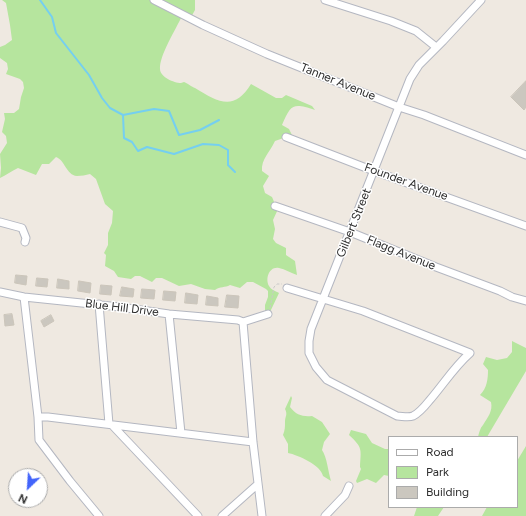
<!DOCTYPE html>
<html>
<head>
<meta charset="utf-8">
<style>
  body { margin:0 }
  #map { position:relative; width:526px; height:516px; overflow:hidden; background:#efe9e1; font-family:Figtree,sans-serif }
  canvas { display:block }
  .legend { position:absolute; left:388px; top:436px; width:130px; height:72px; box-sizing:border-box; background:#fff; border:1px solid #ababab; margin:0; padding:5px 7px; list-style:none; font-size:12px; color:#2e2e2e }
  .legend li { display:flex; align-items:center; gap:8px; height:20px }
  .legend b { width:20px; border:1px solid #ababab }
  .north { position:absolute; left:8px; top:468px; width:40px; height:40px; box-sizing:border-box; background:#fff; border:1px solid #ababab; border-radius:50%; rotate:205deg; font-size:11px; font-weight:700; line-height:16px; text-align:center; color:#2e2e2e }
  .north::after { content:''; display:block; margin:auto; width:14px; height:18px; background:#4264fb; clip-path:polygon(50% 0,100% 100%,50% 72%,0 100%) }
</style>
</head>
<body>
<div id="map">
<canvas width="526" height="516"></canvas>
<ul class="legend">
<li><b style="height:5px;background:#fff"></b>Road</li>
<li><b style="height:11px;background:#b6e59e"></b>Park</li>
<li><b style="height:11px;background:#cbc7bf"></b>Building</li>
</ul>
<div class="north">N</div>
</div>
<script>
const context = document.querySelector('canvas').getContext('2d');
context.lineJoin = 'round';
function fillPath(path, color) { context.fillStyle = color; context.fill(path, 'evenodd'); }
function strokePath(path, color, width, dash) { context.strokeStyle = color; context.lineWidth = width; context.lineCap = dash ? 'butt' : 'round'; context.setLineDash(dash || []); context.stroke(path); }
function label(font, color, halo, rows, align = 'center') {
  context.font = font + ' Figtree,sans-serif'; context.lineWidth = 3; context.setLineDash([]); context.textBaseline = 'middle'; context.strokeStyle = halo; context.fillStyle = color; for (const [text, x, y, turn = 0] of rows) {
    context.save(); context.translate(x, y); context.rotate((+turn || 0) * Math.PI / 180); context.textAlign = isNaN(turn) ? turn : align; if (halo) context.strokeText(text, 0, 0); context.fillText(text, 0, 0); context.restore();
  }
}
fillPath(new Path2D(`
  M2,0H195V10L190,19L182,16C176,29 159,56 160,69C160,77 174,83 181,83C182,83 183,82 184,82C187,83 192,87 195,88C218,102 234,112 251,84L276,98H282L286,95L312,106L315,110C293,103 291,104 282,125L289,129L292,135L275,141C270,152 261,159 262,171L269,176L263,186L265,193L272,197L275,204L279,207L273,220L275,229L273,239L276,243L286,248V255L295,261L297,275C291,273 285,269 279,268C269,266 265,279 269,286C271,290 276,291 279,293L270,312L265,314V305L268,297V291L266,289L253,282H247L240,288L230,285C225,288 220,286 215,290L205,289L191,284L179,286L162,278H156L152,282L140,276H135L131,279L118,277L114,271L105,266L106,255L104,253L108,245V233L112,223L113,211L105,204L96,179L90,174C86,175 81,176 77,176C66,175 65,160 56,157L49,164H42L36,175L18,168C11,171 7,175 0,178L1,168L0,154L7,143L6,136L2,132L5,119L4,113H14L19,109L21,97L24,88L23,82L20,79L6,74L8,69L7,63L0,58V47L5,45L12,40L10,25L6,3Z
  M512,341L526,348V371L487,437H478C479,433 480,428 483,425C488,417 493,411 491,402L480,395C487,388 488,379 488,370L483,364L486,357L497,360L507,358L512,352Z
  M291,396L292,398L290,407C296,415 303,417 312,416L322,422L330,434L324,442L322,450C327,457 328,471 331,481L323,476C321,465 298,455 288,453V444L283,435C285,430 285,427 285,422C285,416 288,415 285,409Z
  M351,430L366,434L372,443L385,449H389V476L384,475L376,483L367,479L357,483L356,481L361,469L360,467C361,449 363,448 349,435Z
  M526,446V516H482L487,507H517V461Z
  M417,507H444L438,516H414Z`), '#b6e59e');
strokePath(new Path2D(`
  M40,0L52,17L56,33L89,75L102,98L110,108L123,115L154,109L169,111L179,135L200,130L219,120
  M123,115L124,138L132,142L138,151L147,147L174,154L203,144L219,145L228,150V165L235,172`), '#75cff0', 2);
const building = new Path2D(`
  M526,81V107L524,110L511,97Z
  M16,275L27,276L26,285L15,283Z
  M37,278L48,279L47,287L36,286Z
  M58,279L69,281V289L57,288Z
  M79,281L91,283L90,293L78,291Z
  M101,285L112,286L111,295L100,294Z
  M122,287L134,289L133,297L120,296Z
  M142,289L155,290L154,299L141,298Z
  M164,291L176,292L175,301L163,300Z
  M186,293L198,295L197,304L185,303Z
  M227,295L239,296L238,308L225,307Z
  M207,296L218,298V306L206,305Z
  M12,314L14,325L5,326L4,315Z
  M51,315L54,321L44,327L41,321Z`);
fillPath(building, '#cbc7bf');
strokePath(building, '#cbc5ba', 1);
const street = new Path2D(`
  M154,0L203,25L267,54L399,107L424,115L526,155
  M325,0L391,21L416,31L436,47
  M286,137L374,171L526,226
  M275,206L350,232L436,267L500,291L512,297L526,301
  M0,222L22,228L26,238L25,242
  M287,288L363,311L470,353C454,367 443,385 429,401C425,406 419,413 413,416C408,418 402,416 397,416L327,380L316,367L309,353V341L311,329L410,79L419,65L443,41L481,0
  M0,292L24,297L120,307L169,314L238,320L243,322
  M24,297L38,417L39,440L70,481L99,516
  M99,304L109,424
  M169,314L181,433
  M243,322L253,442L262,516
  M243,322L268,314
  M38,417H48L253,442
  M112,425L198,516
  M222,516L258,484
  M325,516L345,495L349,486`);
strokePath(street, '#b4b7c1', 9);
strokePath(new Path2D(`
  M270,308L274,287L277,284H282`), '#c9c9c9', 1, [3, 2]);
strokePath(street, '#fff', 7);
label('12px', '#2e2e2e', '#fff', [
  ["Tanner Avenue",338,82,22],
  ["Founder Avenue",406,182,20],
  ["Gilbert Street",354,223,-68],
  ["Flagg Avenue",401,253,22],
  ["Blue Hill Drive",122,308,7]
]);
</script>
</body>
</html>
